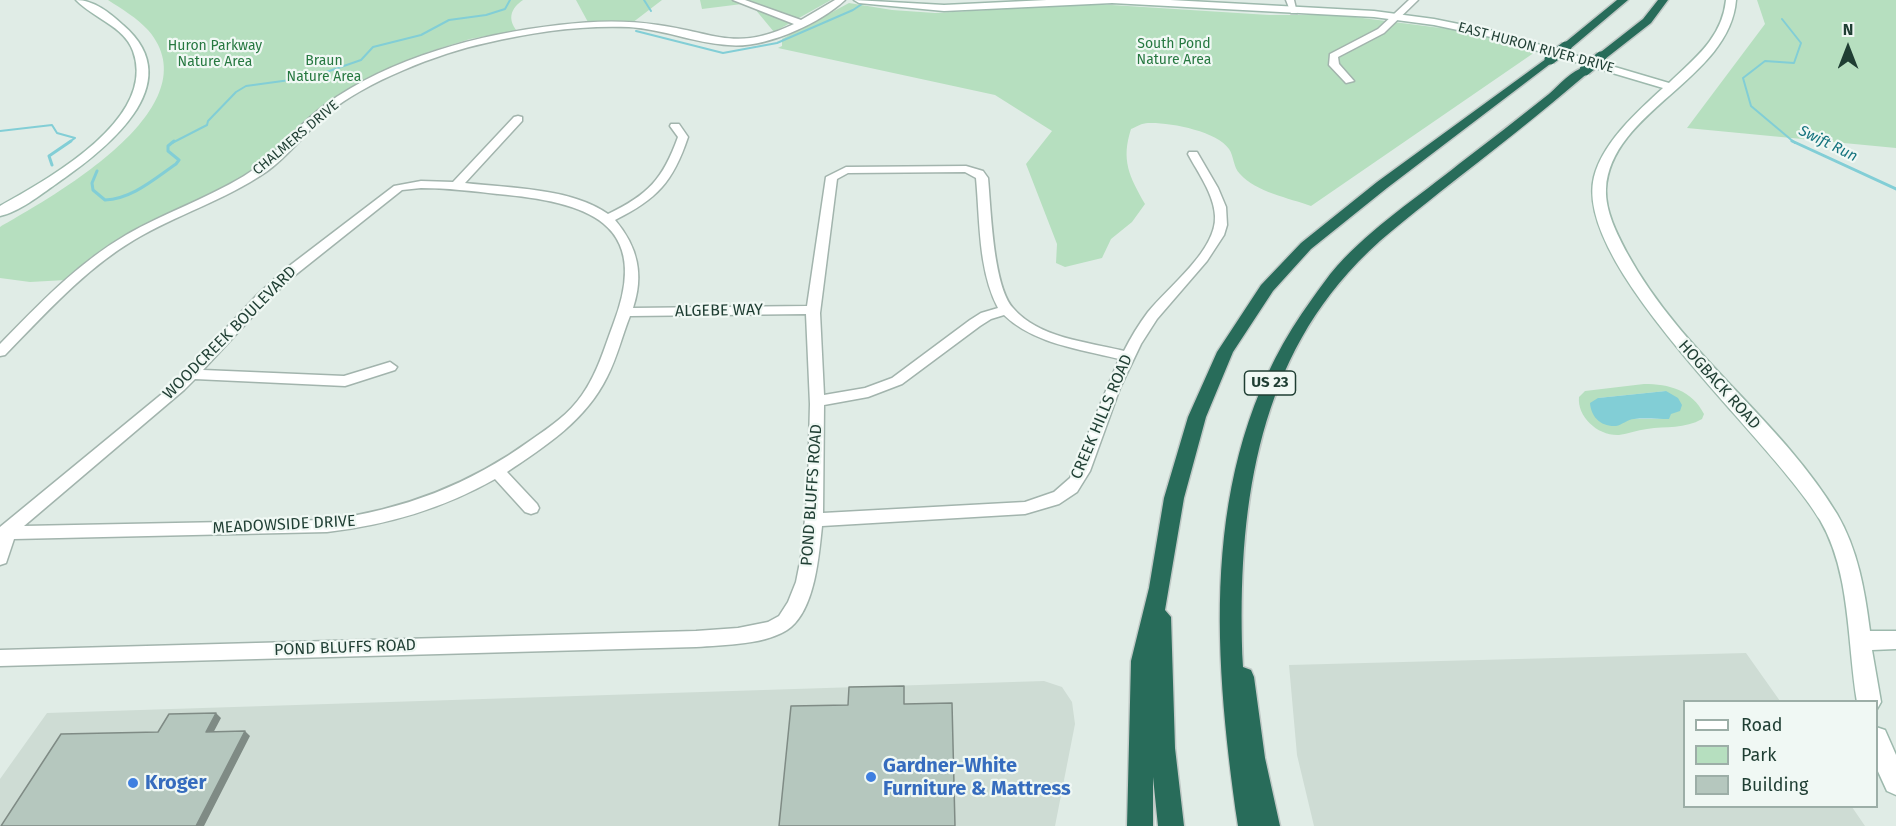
<!DOCTYPE html>
<html>
<head>
<meta charset="utf-8">
<style>
  body { margin:0 }
  #map { position:relative; width:1896px; height:826px; overflow:hidden; background:#e0ece6; font-family:"Fira Sans",sans-serif }
  canvas { display:block }
  .legend { position:absolute; left:1683px; top:700px; width:195px; height:108px; box-sizing:border-box; background:#f0f8f4; border:2px solid #9caea7; margin:0; padding:8px 10px; list-style:none; font-size:18px; color:#1f3e33 }
  .legend li { display:flex; align-items:center; gap:12px; height:30px }
  .legend b { width:30px; border:2px solid #9caea7 }
  .north { position:absolute; left:1818px; top:18px; width:60px; height:60px; -webkit-text-stroke:4px #f0f8f4; paint-order:stroke; rotate:0deg; font-size:16px; font-weight:700; line-height:24px; text-align:center; color:#1f3e33 }
  .north::after { content:''; display:block; margin:auto; width:21px; height:27px; background:#1f3e33; clip-path:polygon(50% 0,100% 100%,50% 72%,0 100%) }
</style>
</head>
<body>
<div id="map">
<canvas width="1896" height="826"></canvas>
<ul class="legend">
<li><b style="height:8px;background:#fff"></b>Road</li>
<li><b style="height:16px;background:#b6dfbf"></b>Park</li>
<li><b style="height:16px;background:#b5c7be"></b>Building</li>
</ul>
<div class="north">N</div>
</div>
<script>
const context = document.querySelector('canvas').getContext('2d');
context.lineJoin = 'round';
function fillPath(path, color) { context.fillStyle = color; context.fill(path, 'evenodd'); }
function strokePath(path, color, width, dash) { context.strokeStyle = color; context.lineWidth = width; context.lineCap = dash ? 'butt' : 'round'; context.setLineDash(dash || []); context.stroke(path); }
function label(font, color, halo, rows, align = 'center') {
  context.font = font + ' "Fira Sans",sans-serif'; context.lineWidth = 4.5; context.setLineDash([]); context.textBaseline = 'middle'; context.strokeStyle = halo; context.fillStyle = color; for (const [text, x, y, turn = 0] of rows) {
    context.save(); context.translate(x, y); context.rotate((+turn || 0) * Math.PI / 180); context.textAlign = isNaN(turn) ? turn : align; if (halo) context.strokeText(text, 0, 0); context.fillText(text, 0, 0); context.restore();
  }
}
fillPath(new Path2D(`
  M1746,653L1780,701L1684,702V806L1852,807L1865,826H1314L1297,755L1289,665Z
  M1044,681L1062,687L1072,702L1075,724L1055,826H0V779L47,713Z`), '#cedcd4');
fillPath(new Path2D(`
  M108,0H523C511,8 507,19 517,31L470,39L428,52L363,84L249,174L121,237L91,257L66,280L30,282L0,278V227C52,197 215,107 148,30C137,18 122,9 108,0Z
  M576,0H662L632,23L589,24Z
  M700,0H831L774,32L750,3L702,9Z
  M1757,0H1896V148L1687,128L1765,24Z
  M849,3L892,10L935,13L1096,4L1269,15H1339L1464,31L1538,50L1311,206C1289,198 1256,192 1240,174C1233,167 1234,156 1229,149C1217,131 1169,122 1148,123C1142,123 1136,127 1131,129C1121,160 1129,176 1145,204L1132,222L1111,239L1102,258L1065,267L1056,263L1057,244L1026,164L1052,131L995,95L778,48L782,46V39Z
  M1644,384C1669,384 1692,390 1704,414L1702,419C1685,429 1666,426 1647,429C1637,430 1628,434 1619,435C1598,436 1577,417 1579,397L1585,391ZM1666,391L1669,419H1632L1598,398Z`), '#b6dfbf');
fillPath(new Path2D(`
  M1666,391L1678,398L1682,405L1680,411L1671,414L1669,419C1658,419 1645,418 1634,419C1628,419 1622,425 1616,426C1601,427 1591,417 1590,403L1598,398Z`), '#82ced6');
strokePath(new Path2D(`
  M644,0L651,11
  M1782,19L1801,43L1794,63L1765,61L1743,78L1751,106L1795,143
  M636,31L723,53L777,43L853,10L868,0
  M0,131L52,125L57,133L75,138L68,143
  M172,143L207,125L208,121L236,92L246,86L312,77L361,60L373,47L421,35L449,20L486,15L505,9L510,0`), '#82ced6', 2);
strokePath(new Path2D(`
  M1792,141L1896,189
  M52,165L49,156L71,141
  M97,171L92,183L93,190L105,200C132,199 154,179 176,164L179,160L168,151V146L174,141`), '#82ced6', 3);
const street = new Path2D(`
  M733,0H745L801,20L835,0H845C819,24 764,49 728,45C694,43 663,29 629,27C581,25 532,32 486,43C439,53 365,82 328,113C306,131 290,155 266,172C225,200 176,215 134,240C84,270 45,314 5,355L0,356V344C39,304 78,263 126,235C164,213 206,199 244,176C275,157 296,126 325,105C391,57 480,34 559,25C592,21 625,20 658,25C716,33 735,52 794,24Z
  M1286,0H1294L1297,13H1291Z
  M1409,0H1418L1384,33L1338,57L1339,64L1354,81L1346,83L1329,65L1330,54L1378,29Z
  M518,116L522,117V121L465,183C508,188 572,188 608,214C648,195 663,179 678,137L670,126L671,124H679L688,137C673,182 657,199 615,220C638,247 644,275 633,308L807,306L826,177L846,167L966,166L983,171L988,178C991,209 993,286 1013,308C1038,338 1088,342 1124,351C1131,337 1139,324 1148,312C1168,287 1217,250 1215,216C1214,194 1198,173 1188,154L1189,152H1197L1218,188L1226,207L1227,225L1224,235L1207,261L1157,319L1141,344L1120,388L1090,471L1077,492L1059,504L1025,514L822,526C819,555 815,607 791,627C769,645 723,645 696,647L0,666V650L696,631L738,628L768,622L779,616L788,602L796,582L802,552L808,485L810,404L806,314L630,316C622,336 617,358 607,377C586,420 546,446 507,472L537,504L539,508L537,512L531,514L525,512L495,479C442,509 387,525 327,532L14,539L6,563L0,565V527L174,384L257,295L284,270L394,186L421,181L453,182L514,117ZM965,172L976,178C980,220 978,270 998,308L981,313L970,320L892,378L865,388L824,395L820,313L837,179L848,173ZM421,188C447,188 472,191 498,194C585,202 654,221 613,325C604,349 597,374 582,395C569,414 550,427 531,440C469,485 403,510 327,520L24,526L184,390L195,379L345,386L395,370L397,367L390,362L344,376L203,370L267,301L294,276L402,190ZM1004,315C1034,344 1080,349 1119,359L1070,478L1054,492L1025,502L823,513L824,405L868,397L902,384L980,326L991,319Z`);
const secondary = new Path2D(`
  M76,0C94,0 110,13 123,25C192,84 104,151 56,184C40,195 19,212 0,216V206C48,179 158,119 133,51C124,26 93,18 76,0Z
  M854,0L944,5L1047,0H1170L1374,11L1434,19L1493,31L1669,83C1695,58 1722,38 1726,0H1736C1730,79 1610,111 1606,189C1605,211 1617,234 1627,253C1682,354 1780,419 1837,514C1858,550 1865,591 1870,631H1896V649L1872,650L1881,702L1877,709L1876,702H1857C1847,642 1851,573 1820,520C1774,441 1572,267 1594,177C1603,142 1637,112 1663,88L1491,37L1434,25L1374,17L1112,3L944,11L859,3Z
  M1876,727L1885,730L1896,755V795L1887,791L1876,767Z`);
const highway = new Path2D(`
  M1617,0H1628L1570,49H1562V45Z
  M1658,0H1668L1651,23L1605,59H1597V55L1643,19Z
  M1550,56L1554,57V61L1387,188L1311,249L1273,291L1233,352L1206,417L1184,498L1165,610L1171,617L1175,748L1184,826H1158L1153,777V826H1127L1131,661L1149,588L1164,498L1188,417L1217,352L1261,285L1301,243L1377,182Z
  M1585,67L1591,70L1589,72C1540,114 1490,153 1440,192C1408,218 1375,242 1348,273C1251,381 1237,529 1243,667L1251,670L1254,677L1265,758L1280,826H1238C1212,646 1198,454 1312,299C1320,288 1328,276 1337,266C1372,227 1418,197 1459,164C1489,141 1519,118 1549,94C1559,85 1572,70 1585,67Z`);
strokePath(street, '#a2b4ad', 3);
strokePath(secondary, '#9db9ad', 3);
strokePath(highway, '#c0c9c6', 3);
fillPath(street, '#fff');
fillPath(secondary, '#fff');
fillPath(highway, '#286c5a');
const highwayBridge = new Path2D(`
  M1550,59L1566,47
  M1585,70L1601,57`);
strokePath(highwayBridge, '#c0c9c6', 14, []);
strokePath(highwayBridge, '#286c5a', 11);
fillPath(new Path2D(`
  M216,713L221,718L211,737L206,732Z
  M245,731L250,736L204,826H196Z`), '#7f8b85');
const building = new Path2D(`
  M904,686V704L952,703L955,826H779L791,706L848,705L849,687Z
  M216,713L206,732L245,731L196,826H1L61,734L158,732L169,714Z`);
fillPath(building, '#b5c7be');
strokePath(building, '#7f8b85', 1.5);
for (const [x, y, r, color] of [
  [871,777,6,"#3f7fe0"],
  [133,783,6,"#3f7fe0"]
]) { const dot = new Path2D(); dot.arc(x, y, r, 0, 2 * Math.PI); context.fillStyle = color; context.fill(dot); strokePath(dot, '#f0f8f4', 2); }
label('14px', '#267840', '#f0f8f4', [
  ["South Pond",1174,44],
  ["Nature Area",1174,60],
  ["Huron Parkway",215,46],
  ["Nature Area",215,62],
  ["Braun",324,61],
  ["Nature Area",324,77]
]);
label('14px', '#1f3e33', '#f0f8f4', [
  ["EAST HURON RIVER DRIVE",1536,48,15],
  ["CHALMERS DRIVE",296,138,-40]
]);
label('italic 15px', '#14737e', '#f0f8f4', [
  ["Swift Run",1828,144,26]
]);
for (const [x, y, w] of [
  [1270,383,51]
]) { const box = new Path2D(); box.roundRect(x - w / 2, y - 12, w, 24, 4.5); context.fillStyle = '#f0f8f4'; context.fill(box); strokePath(box, '#1f3e33', 1.5); }
label('bold 15px', '#1f3e33', null, [
  ["US 23",1270,383]
]);
label('16px', '#1f3e33', '#f0f8f4', [
  ["ALGEBE WAY",719,311,-1],
  ["WOODCREEK BOULEVARD",230,333,-45],
  ["HOGBACK ROAD",1719,385,48],
  ["CREEK HILLS ROAD",1102,417,-67],
  ["POND BLUFFS ROAD",812,495,-86],
  ["MEADOWSIDE DRIVE",284,525,-3],
  ["POND BLUFFS ROAD",345,648,-2]
]);
label('bold 20px', '#366cbe', '#f0f8f4', [
  ["Gardner-White",883,766],
  ["Furniture & Mattress",883,789],
  ["Kroger",145,783]
], 'left');
</script>
</body>
</html>
